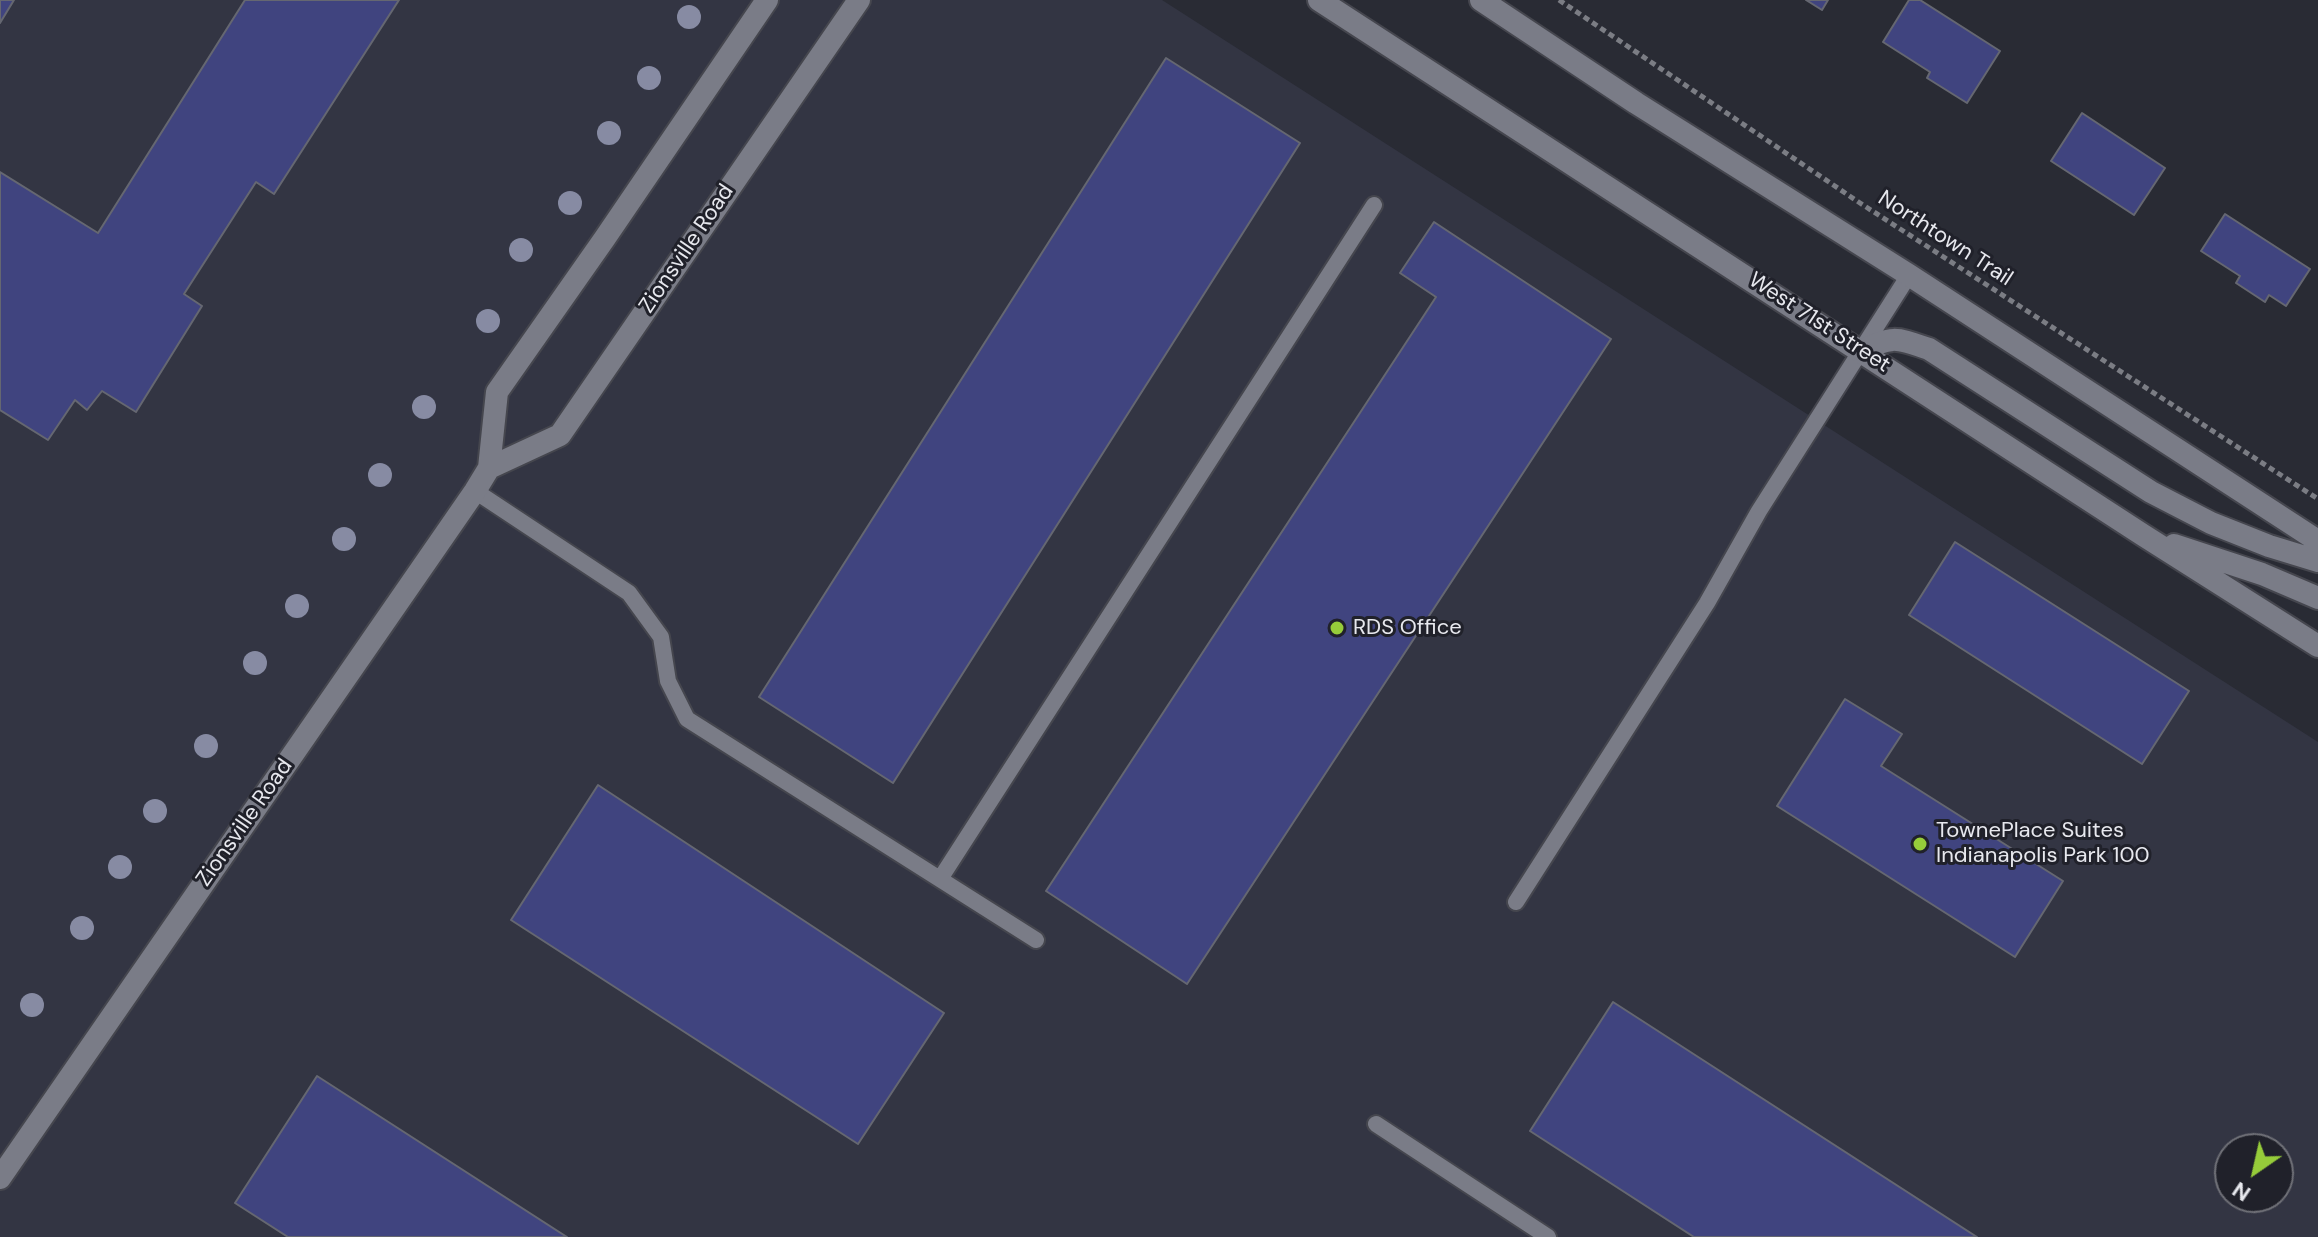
<!DOCTYPE html>
<html>
<head>
<meta charset="utf-8">
<style>
  body { margin:0 }
  #map { position:relative; width:2318px; height:1237px; overflow:hidden; background:#292b34; font-family:"DM Sans",sans-serif }
  canvas { display:block }
  .north { position:absolute; left:2214px; top:1133px; width:80px; height:80px; box-sizing:border-box; background:#20212a; border:2px solid #707178; border-radius:50%; rotate:214deg; font-size:22px; font-weight:700; line-height:32px; text-align:center; color:#e7e8ee }
  .north::after { content:''; display:block; margin:auto; width:28px; height:36px; background:#96cc3a; clip-path:polygon(50% 0,100% 100%,50% 72%,0 100%) }
</style>
</head>
<body>
<div id="map">
<canvas width="2318" height="1237"></canvas>
<div class="north">N</div>
</div>
<script>
const context = document.querySelector('canvas').getContext('2d');
context.lineJoin = 'round';
function fillPath(path, color) { context.fillStyle = color; context.fill(path, 'evenodd'); }
function strokePath(path, color, width, dash) { context.strokeStyle = color; context.lineWidth = width; context.lineCap = dash ? 'butt' : 'round'; context.setLineDash(dash || []); context.stroke(path); }
function label(font, color, halo, rows, align = 'center') {
  context.font = font + ' "DM Sans",sans-serif'; context.lineWidth = 6; context.setLineDash([]); context.textBaseline = 'middle'; context.strokeStyle = halo; context.fillStyle = color; for (const [text, x, y, turn = 0] of rows) {
    context.save(); context.translate(x, y); context.rotate((+turn || 0) * Math.PI / 180); context.textAlign = isNaN(turn) ? turn : align; if (halo) context.strokeText(text, 0, 0); context.fillText(text, 0, 0); context.restore();
  }
}
fillPath(new Path2D(`
  M0,0H1162L2318,742V1237H0ZM2230,1149H2278V1197H2230Z`), '#333543');
const building = new Path2D(`
  M0,0H14L0,23Z
  M245,0H399L274,194L256,182L184,294L202,306L136,412L102,391L87,410L75,400L48,440L0,410V172L98,233Z
  M1806,0H1828L1822,10Z
  M1909,0H1920L2000,51L1967,103L1927,78L1930,72L1883,42Z
  M1166,58L1300,143L893,783L759,697Z
  M2082,113L2165,168L2134,215L2051,161Z
  M2225,214L2310,269L2286,306L2269,295L2265,302L2236,283L2240,276L2201,251Z
  M1434,222L1611,339L1187,984L1046,891L1436,297L1400,273Z
  M1955,542L2189,691L2142,764L1909,615Z
  M1845,699L1902,734L1881,766L2063,881L2015,957L1777,806Z
  M598,785L944,1013L858,1144L511,920Z
  M1613,1002L1977,1237H1694L1530,1131Z
  M317,1076L567,1237H288L235,1203Z`);
fillPath(building, '#40447f');
strokePath(building, '#656771', 2);
const service = new Path2D(`
  M475,491L629,593L661,637L668,681L687,719L1036,940
  M940,879L1374,205
  M1516,902L1707,603L1759,511L1909,275
  M1376,1124L1548,1237`);
const secondary = new Path2D(`
  M1319,0L2143,535L2318,646
  M1481,0L1636,103L1909,275L2318,541
  M1861,351C1892,335 1897,338 1929,349L2151,492L2211,523L2269,546L2318,561
  M489,468L560,435L859,0
  M2174,545L2262,574L2318,598
  M0,1178L475,491L489,468L497,392L605,238L767,0`);
strokePath(service, '#45464e', 20);
strokePath(secondary, '#45464e', 26);
strokePath(new Path2D(`
  M1559,0L1860,203L2318,499`), '#7b7d84', 5, [6, 4]);
strokePath(service, '#7a7c87', 16);
strokePath(secondary, '#7a7c87', 22);
context.fillStyle = '#878ba3';
for (const [x, y] of [
  [689,17],
  [649,78],
  [609,133],
  [570,203],
  [521,250],
  [488,321],
  [424,407],
  [380,475],
  [344,539],
  [297,606],
  [255,663],
  [206,746],
  [155,811],
  [120,867],
  [82,928],
  [32,1005]
]) { context.beginPath(); context.arc(x, y, 12, 0, 2 * Math.PI); context.fill(); }
for (const [x, y, r, color] of [
  [1337,628,8,"#96cc3a"],
  [1920,844,8,"#96cc3a"]
]) { const dot = new Path2D(); dot.arc(x, y, r, 0, 2 * Math.PI); context.fillStyle = color; context.fill(dot); strokePath(dot, '#20212a', 3); }
label('22px', '#e7e8ee', '#20212a', [
  ["Northtown Trail",1945,239,33],
  ["Zionsville Road",687,249,-56],
  ["West 71st Street",1819,323,33],
  ["Zionsville Road",245,823,-55]
]);
label('22px', '#e7e8ee', '#20212a', [
  ["RDS Office",1353,628],
  ["TownePlace Suites",1936,831],
  ["Indianapolis Park 100",1936,856]
], 'left');
</script>
</body>
</html>
